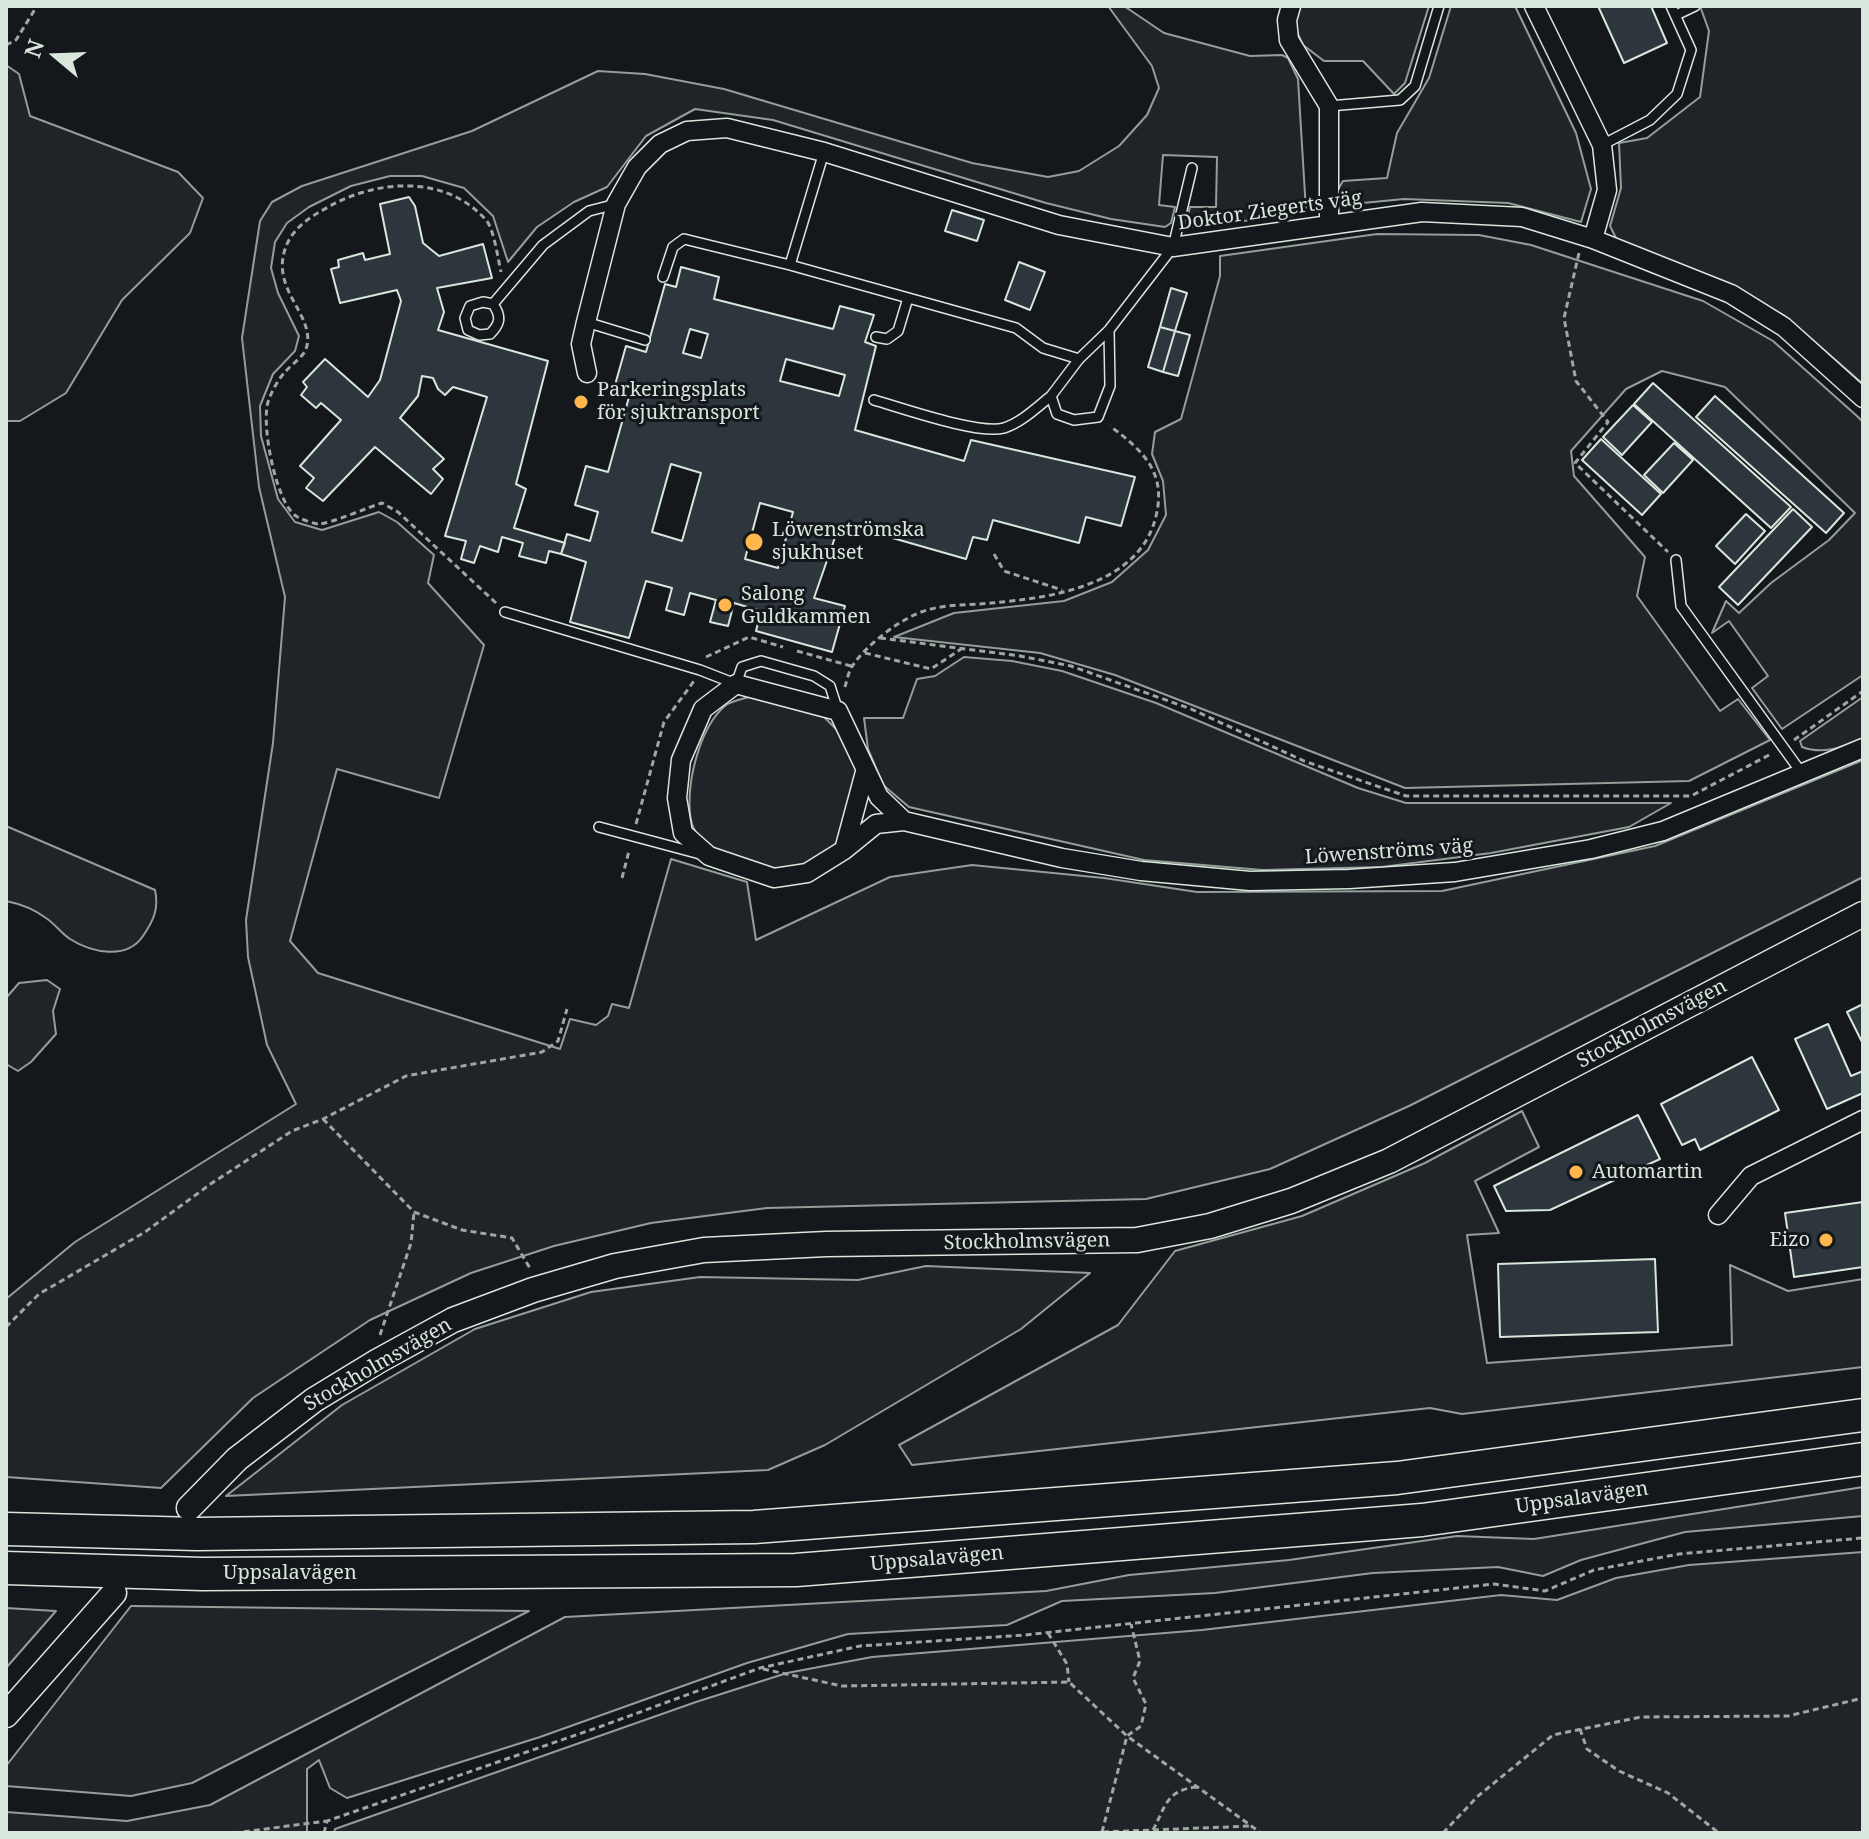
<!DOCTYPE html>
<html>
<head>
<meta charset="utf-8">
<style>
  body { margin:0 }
  #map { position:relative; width:1869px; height:1839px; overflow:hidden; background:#14181c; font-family:"Noto Serif",serif }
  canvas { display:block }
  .frame { position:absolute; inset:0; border:8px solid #d8e6dc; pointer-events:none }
  .north { position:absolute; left:16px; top:16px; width:80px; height:80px; -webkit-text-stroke:6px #14181c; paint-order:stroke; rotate:289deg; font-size:22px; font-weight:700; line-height:32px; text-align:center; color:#d8e6dc }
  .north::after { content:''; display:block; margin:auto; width:28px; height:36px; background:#d8e6dc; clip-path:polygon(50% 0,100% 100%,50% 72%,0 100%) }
</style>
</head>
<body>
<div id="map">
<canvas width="1869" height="1839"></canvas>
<div class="frame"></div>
<div class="north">N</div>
</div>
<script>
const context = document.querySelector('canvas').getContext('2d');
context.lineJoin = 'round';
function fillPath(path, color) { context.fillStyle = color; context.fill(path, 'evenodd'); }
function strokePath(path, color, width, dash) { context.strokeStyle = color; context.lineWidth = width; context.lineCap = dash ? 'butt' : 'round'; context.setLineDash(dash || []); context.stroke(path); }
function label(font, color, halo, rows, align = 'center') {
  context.font = font + ' "Noto Serif",serif'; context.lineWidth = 6; context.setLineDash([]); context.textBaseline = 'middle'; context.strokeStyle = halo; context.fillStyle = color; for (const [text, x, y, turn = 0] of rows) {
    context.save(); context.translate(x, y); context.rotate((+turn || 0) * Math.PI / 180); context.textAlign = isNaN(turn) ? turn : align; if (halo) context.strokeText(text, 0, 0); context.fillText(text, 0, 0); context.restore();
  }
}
const green = new Path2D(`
  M1108,6H1124L1164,33L1250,56L1282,55L1288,58L1298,79L1306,211L1294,215L1185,228L1190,207H1216L1217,157L1163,155L1159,205L1175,207L1171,223L1165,227L1111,219L1046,203L773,120L695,109L646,136L607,187L574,202L537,227L508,262L493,216L464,188L422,176H390L351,186L309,207L287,223L275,242L271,268L278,293L299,336L295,351L273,374L260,406L261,436L278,499L295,522L322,530L379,512L397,522L434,555L428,583L484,645L439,798L337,769L290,941L318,973L560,1049L570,1019L596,1025L608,1016L612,1004L629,1008L671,859L747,882L756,940L890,877L972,865L1104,878L1197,892L1442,891L1655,846L1863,760V877L1409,1106L1270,1169L1146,1199L767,1208L651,1223L554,1246L471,1273L370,1320L253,1398L161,1488L6,1477V1299L75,1242L296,1104L267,1045L248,957L246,920L273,743L285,597L259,487L242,338L260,221L272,202L302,186L472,131L598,71L645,74L724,89L972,163L1048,177L1079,171L1119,146L1147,115L1159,88L1152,66Z
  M1299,6H1429L1405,83L1394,94L1363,61H1324L1303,45L1294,25Z
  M1451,6H1515L1576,133L1591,189L1581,222L1508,203L1404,199L1342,205L1336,193L1343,181L1387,178L1397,133L1429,78Z
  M1700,6H1863V384L1785,316L1734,286L1618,242L1610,226L1621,188L1619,143L1647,138L1700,97L1709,31Z
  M6,65L19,74L30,116L178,172L203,198L190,233L122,300L66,393L20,421H6Z
  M1377,234L1479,235L1531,245L1703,301L1773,341L1857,416L1863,422V675L1782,729L1752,688L1768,676L1729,621L1712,633L1726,601L1739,613L1771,583L1829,540L1855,513L1725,387L1662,371L1626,389L1571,451L1574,476L1645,557L1637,596L1720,711L1738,699L1770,740L1689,781L1405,788L1115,675L1040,653L894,637L954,613L1064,601L1112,582L1148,550L1166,515L1163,481L1152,454L1155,432L1181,419L1220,276V256Z
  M964,657L1012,661L1062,671L1156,703L1358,788L1406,803H1671L1629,827L1491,853L1382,867L1262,870L1144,860L909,807L883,785L868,749L864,718H903L917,679L935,676Z
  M749,697L824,717L845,738L857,768L836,845C819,857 803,869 781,869C769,870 722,855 711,848C704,843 695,833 692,824C683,791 699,727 726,705C732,701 742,699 749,697Z
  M1863,697V739C1843,747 1823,755 1802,747L1800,741Z
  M6,826L155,890C159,908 154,920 143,936C127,960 92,953 70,939C61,933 55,924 46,918C34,909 21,904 6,901Z
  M47,980L60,989L53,1011L56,1034L31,1062L18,1071L6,1064V998L19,983Z
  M1522,1111L1539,1147L1475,1181L1499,1233L1467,1235L1487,1363L1732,1345L1730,1265L1788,1291L1863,1279V1367L1462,1414L1430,1408L912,1465L899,1445L1118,1325L1175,1251L1302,1216L1425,1163Z
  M926,1266L1090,1273L1021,1329L825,1445L768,1470L226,1496L342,1405L475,1329L591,1292L700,1277L858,1280Z
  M1863,1487V1516L1685,1532L1581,1560L1543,1576L1498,1567L1373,1573L1215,1593L1062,1601L1007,1625L848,1634L747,1663L540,1737L347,1798L330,1788L319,1760L307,1769V1833H6V1812L127,1821L210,1805L565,1617L1046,1591L1129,1575L1289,1560L1457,1536L1534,1539Z
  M1863,1552V1833H334L335,1829L696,1702L787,1673L872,1657L1202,1630L1501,1595L1557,1600L1616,1578L1689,1565Z
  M131,1606H132L529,1611L192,1783L131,1796L6,1786V1766Z
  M6,1608L56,1611L6,1668Z`);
fillPath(green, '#202428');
strokePath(green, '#939e99', 2);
const building = new Path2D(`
  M1598,6H1651L1667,43L1624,63Z
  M409,197L415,206L423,243L439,256L483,244L492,278L437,288L444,312L438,330L548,361L516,484L526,489L514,528L565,543L561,554L549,551L546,563L519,556L523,543L502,537L498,552L480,546L474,563L461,559L466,541L445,536L487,397L453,387L445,395L438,389L433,378L422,376L418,396L400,418L444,459L433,469L443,479L431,494L375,447L323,501L306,488L314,478L300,466L341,420L321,403L316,408L301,395L307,387L303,382L325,359L368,397L380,380L401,301L397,290L340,303L331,269L339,267L338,260L363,253L365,260L390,254L380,204Z
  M952,210L984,220L977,241L945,231Z
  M1019,262L1045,272L1030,310L1005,300Z
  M681,267L719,277L714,299L833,329L840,306L874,315L865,342L876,346L855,430L964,461L971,440L1135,477L1121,526L1086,517L1079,543L993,520L987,540L973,537L966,559L840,523L814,598L845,606L832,652L756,631L761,611L734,603L728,626L710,622L716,600L690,593L684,615L666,610L672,588L646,581L629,638L570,622L586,562L561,554L567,534L590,541L598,512L575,505L586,466L608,472L631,390L615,385L626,346L646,352L665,284L676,287ZM690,329L708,334L701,358L683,353ZM786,359L845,375L839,396L780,381ZM671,464L701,473L682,541L652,532ZM760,503L793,512L778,568L745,559Z
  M1171,288L1187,293L1175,331L1160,327Z
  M1160,327L1175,331L1163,372L1148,367Z
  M1175,331L1190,335L1178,376L1163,372Z
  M1653,383L1791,507L1771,528L1634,404Z
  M1715,396L1844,513L1826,533L1696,417Z
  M1633,405L1652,422L1622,455L1603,437Z
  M1601,439L1661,494L1642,515L1582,460Z
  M1674,443L1693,460L1663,493L1644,475Z
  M1793,509L1812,527L1738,605L1719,587Z
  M1746,514L1765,531L1735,564L1716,546Z
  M1863,1004V1044L1847,1012Z
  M1828,1024L1851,1076L1863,1071V1093L1827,1109L1795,1039Z
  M1752,1057L1779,1110L1700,1150L1695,1139L1682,1145L1661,1104Z
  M1638,1115L1660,1159L1550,1210L1506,1211L1494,1186Z
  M1863,1202V1267L1794,1277L1785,1213Z
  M1655,1259L1658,1332L1500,1337L1498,1264Z`);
fillPath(building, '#2c363c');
strokePath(building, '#d8e6dc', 2);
const lane = new Path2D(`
  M1676,15L1695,6
  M1329,106L1400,100L1415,86L1439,6
  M1602,145L1650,120L1677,94L1691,50L1671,6
  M790,265L824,152
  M663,277L673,247L684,239L790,265L1016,328L1043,348L1079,359L1109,330L1173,247L1192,168
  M493,304C502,317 500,324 490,334L479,335L468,330L465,318L470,306L483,302L493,304L543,245L589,211L616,204
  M586,322L645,340
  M876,337L887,339L898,331L908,298
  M1079,359L1051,396L1057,414L1074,420L1098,417L1110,386L1109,330
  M874,400C902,408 979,435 1004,428C1022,422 1036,408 1051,396
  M1676,560L1681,606L1801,772
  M505,612L700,670L736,684L742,667L761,661L814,676L830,686L838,711
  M599,827L700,854`);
const street = new Path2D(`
  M1291,6L1287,20L1289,40L1329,106V225
  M1534,6L1602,145L1607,190L1593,239
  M587,373L581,344L586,322L616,204L637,167L660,144L687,131L727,128L824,152L1059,225L1173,247L1422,212L1522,217L1593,239L1731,294L1784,327L1863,398
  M904,821L879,797L838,711L736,684L703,709L681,760L677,798L683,833L709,856L774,878L807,873L844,850L876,824L904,821L1062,858L1141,871L1250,881L1349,879L1455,872L1591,849L1663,831L1863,748
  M844,850L865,772
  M1718,1215L1751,1176L1863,1120`);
const secondary = new Path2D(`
  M189,1508L237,1459L314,1400L378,1361L453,1320L533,1290L615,1266L704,1250L826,1244L1137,1240L1210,1226L1291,1201L1389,1161L1863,914
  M6,1715L114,1593`);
const highway = new Path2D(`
  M6,1529L197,1534L754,1527L1397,1478L1863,1415
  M6,1568L202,1574L796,1570L1422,1520L1863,1459`);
strokePath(lane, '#d8e6dc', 12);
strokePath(street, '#d8e6dc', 21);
strokePath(secondary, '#d8e6dc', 27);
strokePath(highway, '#d8e6dc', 35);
strokePath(new Path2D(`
  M6,45L16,40L37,6
  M1579,253L1564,318L1576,381L1608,422L1575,463L1668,552
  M994,554L1004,571L1062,590
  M496,603L398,512L382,503C369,507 329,524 319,524C314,524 300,519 296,516C276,503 261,425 268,402C271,392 279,378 286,371C292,364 303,357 306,349C318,314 264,288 289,240C299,223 314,215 330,206C379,179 446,175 486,220C494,229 498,259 501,272
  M880,638L1020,656L1071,666L1191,709L1304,761L1406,796H1691L1771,754
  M797,651L851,666
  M865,653L931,669L961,649
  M706,657L749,637L783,647
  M845,687C847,680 849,670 853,665C866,646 893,625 914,615C939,603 965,606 991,603C1052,598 1140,585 1156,516C1167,472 1142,450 1110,426
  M1794,740L1863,691
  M636,824L664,722L694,681
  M622,878L629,851
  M323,1119L414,1212L462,1230L512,1238L531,1270
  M6,1327L39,1294L145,1232L212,1183L292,1131L323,1119L406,1076L542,1052L558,1041L567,1009
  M380,1335L411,1243L414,1212
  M1048,1633L1067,1664L1069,1682
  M763,1669L842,1686L1069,1682L1127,1736L1261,1833
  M1580,1729L1587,1749L1619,1771L1668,1793L1719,1833
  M1153,1830C1166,1806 1166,1790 1197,1787
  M1102,1832L1127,1736L1141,1726L1146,1704L1133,1678L1140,1661L1131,1624
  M1103,1832L1251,1826
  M234,1833L327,1821
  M324,1833L327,1821L602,1726L760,1668L860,1646L1025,1635L1494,1584L1545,1591L1594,1570L1679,1554L1863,1538
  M1443,1833L1478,1796L1553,1735L1641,1717L1788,1716L1863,1698`), '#9da8a2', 3, [6, 4]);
strokePath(lane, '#14181c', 9);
strokePath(street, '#14181c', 18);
strokePath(secondary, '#14181c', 24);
strokePath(highway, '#14181c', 32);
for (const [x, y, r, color] of [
  [581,402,8,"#ffb74d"],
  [754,542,10,"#ffb74d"],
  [725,605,8,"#ffb74d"],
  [1576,1172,8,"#ffb74d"],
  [1826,1240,8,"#ffb74d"]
]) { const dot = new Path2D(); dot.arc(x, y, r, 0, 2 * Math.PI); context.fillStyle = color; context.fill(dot); strokePath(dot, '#14181c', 3); }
label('20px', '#d8e6dc', '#14181c', [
  ["Doktor Ziegerts väg",1270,211,-8],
  ["Löwenströms väg",1389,852,-4],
  ["Stockholmsvägen",1652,1024,-28],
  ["Stockholmsvägen",1027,1242,-1],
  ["Stockholmsvägen",378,1365,-30],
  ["Uppsalavägen",1582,1498,-8],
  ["Uppsalavägen",937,1559,-5],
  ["Uppsalavägen",290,1573]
]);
label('20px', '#d8e6dc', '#14181c', [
  ["Parkeringsplats",597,390],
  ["för sjuktransport",597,413],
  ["Löwenströmska",772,530],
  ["sjukhuset",772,553],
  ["Salong",741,594],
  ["Guldkammen",741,617],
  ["Automartin",1592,1172],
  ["Eizo",1810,1240,"right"]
], 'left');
</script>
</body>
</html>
